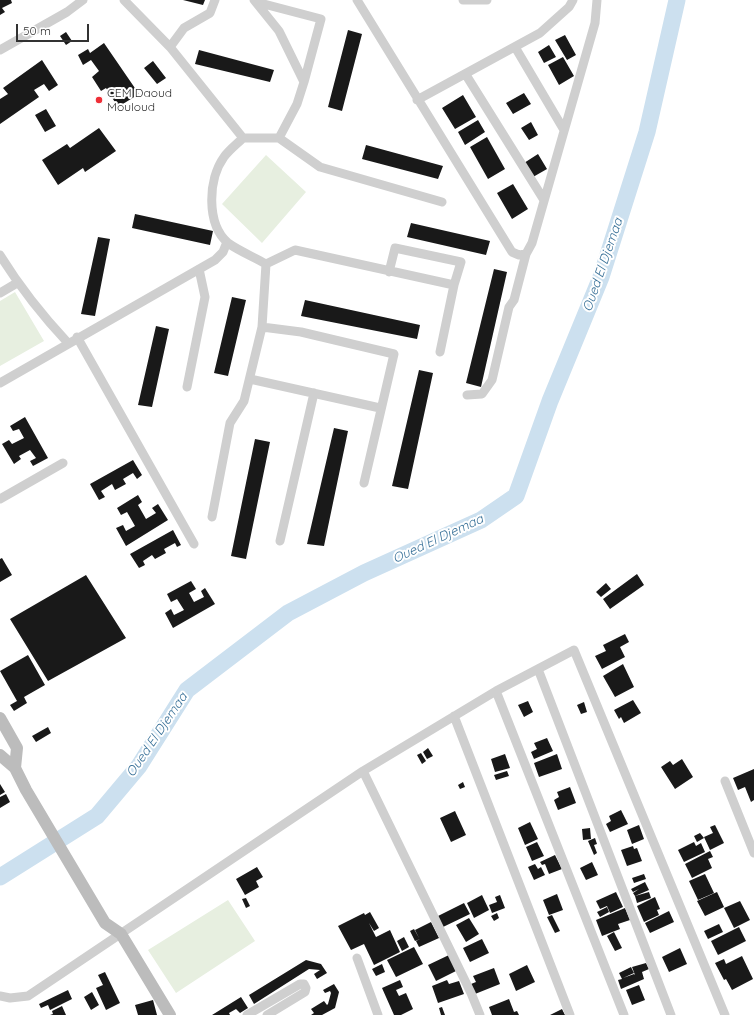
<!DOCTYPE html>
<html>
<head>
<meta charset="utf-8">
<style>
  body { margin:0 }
  #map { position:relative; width:754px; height:1015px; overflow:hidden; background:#fff; font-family:Quicksand,sans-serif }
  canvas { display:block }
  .scale { position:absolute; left:16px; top:24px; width:73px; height:18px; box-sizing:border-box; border:2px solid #323232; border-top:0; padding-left:5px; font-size:12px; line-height:14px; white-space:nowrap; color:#323232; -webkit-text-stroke:3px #fff; paint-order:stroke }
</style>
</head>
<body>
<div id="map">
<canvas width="754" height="1015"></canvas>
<div class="scale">50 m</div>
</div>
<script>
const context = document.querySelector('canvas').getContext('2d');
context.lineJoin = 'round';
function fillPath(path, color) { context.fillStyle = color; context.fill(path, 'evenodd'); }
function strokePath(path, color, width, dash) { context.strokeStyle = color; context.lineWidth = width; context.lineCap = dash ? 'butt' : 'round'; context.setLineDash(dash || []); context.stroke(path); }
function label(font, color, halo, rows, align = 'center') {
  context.font = font + ' Quicksand,sans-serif'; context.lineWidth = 4; context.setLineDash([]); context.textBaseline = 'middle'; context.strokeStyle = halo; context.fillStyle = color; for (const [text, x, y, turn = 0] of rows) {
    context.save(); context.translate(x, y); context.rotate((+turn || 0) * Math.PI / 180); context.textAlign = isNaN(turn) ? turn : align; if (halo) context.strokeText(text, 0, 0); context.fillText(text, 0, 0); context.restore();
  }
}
fillPath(new Path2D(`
  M266,155L306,192L262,243L222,204Z
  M15,292L44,341L0,366V301Z
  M228,900L255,941L176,993L148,950Z`), '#e7efe0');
strokePath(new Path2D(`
  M0,877L97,816L139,766L187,690L288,613L364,573L481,520L516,496L550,401L601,277L647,132L677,0`), '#cce0ef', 17);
fillPath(new Path2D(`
  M0,0H11L12,3L2,8L5,12L0,15Z
  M183,0H205L203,5Z
  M348,30L362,34L342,111L328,107Z
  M66,32L72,41L66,45L60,36Z
  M565,35L576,55L567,60L555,40Z
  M104,43L139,94L118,107L106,88L101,91L92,77L99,71L91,60L83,65L78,55L88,49L90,53Z
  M549,45L556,57L544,63L538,52Z
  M199,50L274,70L270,82L195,64Z
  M563,57L574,76L559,85L548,65Z
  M42,60L58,85L49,91L44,84L34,90L39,97L0,124V99L8,94L3,88Z
  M153,61L166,78L157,84L144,68Z
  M524,93L531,104L513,114L506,103Z
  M463,95L476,117L455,129L442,108Z
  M46,109L56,126L45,132L35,115Z
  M478,120L485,132L465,145L458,132Z
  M531,122L538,135L529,140L521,128Z
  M99,128L116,151L85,172L83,168L58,185L42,160L67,144L70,148Z
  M487,137L505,169L488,179L470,147Z
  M366,145L443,166L438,179L362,159Z
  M538,154L547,169L533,177L524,163Z
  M513,184L528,209L512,219L497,193Z
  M135,214L213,231L210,245L132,228Z
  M411,223L490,241L486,255L407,237Z
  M98,237L110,239L95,316L81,314Z
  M494,269L507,272L481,387L466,383Z
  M232,297L246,300L228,376L214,373Z
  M305,300L420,325L417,339L301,316Z
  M156,326L169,329L152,407L138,405Z
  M419,370L433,373L408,489L392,486Z
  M25,417L48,458L33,466L30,461L36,458L30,450L19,456L21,459L14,464L2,444L9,440L12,444L24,438L19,429L13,431L10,426Z
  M334,428L348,431L324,546L307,544Z
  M255,439L270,442L246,559L231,556Z
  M133,460L142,475L137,479L133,473L123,479L126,484L115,490L112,484L101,491L105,497L99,500L90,484Z
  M138,495L142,502L138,505L146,519L156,513L152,508L158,504L168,520L126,546L116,528L123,525L126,531L135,526L127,512L121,515L117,508Z
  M173,530L181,545L177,547L175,543L164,549L166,553L155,559L152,555L143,561L145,565L139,568L130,554Z
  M2,558L12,575L0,582V559Z
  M637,574L644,585L610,609L603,599Z
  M86,575L126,638L48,681L10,619Z
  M191,581L196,589L189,593L194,602L204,597L201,591L205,588L215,604L173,628L165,613L171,609L174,615L184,610L177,599L171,602L167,594Z
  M606,583L611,589L601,597L596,592Z
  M625,634L629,642L620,647L625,657L602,669L595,656L606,651L603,645Z
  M28,655L45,685L24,697L27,703L14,711L10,705L17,701L0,671Z
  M623,664L634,687L615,697L603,676Z
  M633,700L641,713L624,723L621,717L619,719L614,710Z
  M528,701L533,712L524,717L518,705Z
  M584,702L587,712L581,714L577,705Z
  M48,727L51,733L36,742L32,736Z
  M547,738L553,751L534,759L531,752L537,749L534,743Z
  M428,748L433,756L427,759L423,752Z
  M421,753L426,761L422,764L417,755Z
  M505,754L510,768L495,772L491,759Z
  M557,754L562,769L539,777L534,763Z
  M682,759L693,777L675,789L661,767L670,761L673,765Z
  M754,769V800L751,802L745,787L738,790L733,778Z
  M507,771L509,776L496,780L494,775Z
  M463,782L465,787L460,789L458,785Z
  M0,784L5,792L0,795Z
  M570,787L576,803L558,810L554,800L559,797L557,792Z
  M6,794L10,802L0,808V797Z
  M621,810L628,824L610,832L606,824L611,821L609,816Z
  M455,811L466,835L451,842L440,818Z
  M530,822L538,839L525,845L518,828Z
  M639,825L644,839L632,844L627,830Z
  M715,825L724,843L710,850L704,837L713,833L710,827Z
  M590,828L591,839L583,840L582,829Z
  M700,833L704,838L697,842L694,836Z
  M595,838L597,844L594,845L597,853L594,855L588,841Z
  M537,842L544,856L532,861L526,847Z
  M694,842L696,846L701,843L705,852L684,862L678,850Z
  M633,846L634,849L637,848L642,861L627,866L621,850Z
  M710,851L713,857L708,859L712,868L692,878L685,864Z
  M555,855L562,869L549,874L545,864L542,865L540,862Z
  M592,862L598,875L586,880L580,868Z
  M535,864L538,869L541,867L545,875L534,880L528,867Z
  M257,867L263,877L256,881L259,887L245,895L236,879Z
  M644,874L646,879L634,883L632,878Z
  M705,874L714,893L698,900L689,881Z
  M645,882L649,890L635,896L633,893L639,889L633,892L631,889Z
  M616,892L623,907L610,913L607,906L600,909L596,901Z
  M649,892L651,898L637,903L635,896Z
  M717,892L724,907L705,916L697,901Z
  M557,894L563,910L549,915L543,900Z
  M482,895L489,910L474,918L467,903Z
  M500,895L505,908L492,913L489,905L497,902L495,897Z
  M655,897L660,909L657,910L659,915L644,922L637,906Z
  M246,898L250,906L246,908L242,899Z
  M740,901L750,920L734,928L724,908Z
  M464,903L470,914L443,927L438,916Z
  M607,907L609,912L600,917L597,912Z
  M625,908L630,920L618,924L620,929L602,936L596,920Z
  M669,911L674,922L650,933L645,923Z
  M370,912L379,928L374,931L369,923L376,937L390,930L400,952L374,965L364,944L351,950L338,926L364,913L365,915Z
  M497,913L499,918L494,921L491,916Z
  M552,915L560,931L555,933L547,917Z
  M469,918L479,934L466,942L456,925Z
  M431,922L439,938L419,947L416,941L420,939L415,941L410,931L414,929L419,938L415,930Z
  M719,924L723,932L708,939L704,931Z
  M739,927L746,941L718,955L711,941Z
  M614,932L622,948L615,951L607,936Z
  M404,937L409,947L402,951L397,941Z
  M482,939L489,953L470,962L463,948Z
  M414,947L423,964L396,977L387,960Z
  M680,948L687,964L669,972L662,957Z
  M449,955L456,971L436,981L428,965Z
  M742,956L753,979L732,990L726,979L724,980L715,963L724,959L726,964Z
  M306,960L321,964L327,973L317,979L314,974L320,970L309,969L254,1004L249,995Z
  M646,963L649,969L642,972L644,979L621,989L618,980L622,979L619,973L631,967L634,973L623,978L634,974L635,975L632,967Z
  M382,964L385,972L376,976L372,969Z
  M527,965L535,982L516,991L509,974Z
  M494,968L500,984L475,994L471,984L476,982L473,976Z
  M105,972L120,1003L106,1010L96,988L103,985L98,975Z
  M400,980L403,987L396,990L399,996L406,993L413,1009L401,1015H394L382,988Z
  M447,980L449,984L459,981L464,994L438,1003L432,986Z
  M334,984L339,992L335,1008L322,1015H311L314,1013L311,1009L324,1001L327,1005L328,1004L331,993L330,991L325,993L323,990Z
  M639,985L645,1000L632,1005L626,990Z
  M68,990L72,999L50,1010L48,1005L41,1008L39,1004Z
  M92,992L99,1005L91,1010L84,997Z
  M241,997L248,1008L240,1013L236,1009L229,1013L230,1015H212Z
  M509,999L514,1012L517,1011L519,1015H492L489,1007Z
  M153,1000L157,1015H138L135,1005Z
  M62,1006L66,1015H50L53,1014L52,1011Z
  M442,1007L445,1015H441L439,1008Z
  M562,1009L565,1015H550Z`), '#191919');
strokePath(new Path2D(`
  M124,0L170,47L243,138C237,144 229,150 224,157C208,179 206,224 228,243C239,251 254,257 266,264L295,250L454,285L440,352
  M357,0L512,252L519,255L526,254L532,243L595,23L597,0
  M463,0H487
  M256,2L321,19L304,82
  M170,47L184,28L210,13L215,0
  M515,47L564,130
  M0,50L67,12L83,0
  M466,75L544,200
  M417,100L540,33L569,7L573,0
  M243,138H279L297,104L304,82L279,31L254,0
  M279,138L320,167L442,202
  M0,255C21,289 41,314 68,343
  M389,272L395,248L461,262L454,285
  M0,293L17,283
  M262,327L301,332L394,354L364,483
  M77,337L194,544
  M250,379L380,408
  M0,383L215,260L223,252L227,242
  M187,387L205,297L199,269
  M467,395L482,394L492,380L509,307L514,300L526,254
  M0,499L63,463
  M212,517L230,423L244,401L262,327L266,264
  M280,541L314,393
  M538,669L671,1015
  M496,691L624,1015
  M454,716L570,1015
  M363,771L471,993L480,1015
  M725,781L754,853
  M357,958L378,1015
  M0,996L10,998L28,996L363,771L496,691L574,650L725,1015
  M247,1015L300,984H304L306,988L305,992L267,1015`), '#cfcfcf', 9);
strokePath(new Path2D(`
  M0,718L17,748L15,768L26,790L105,923L121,934L170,1015
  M0,755L15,768`), '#bcbcbc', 12);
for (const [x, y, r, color] of [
  [99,100,4,"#ee2f37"]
]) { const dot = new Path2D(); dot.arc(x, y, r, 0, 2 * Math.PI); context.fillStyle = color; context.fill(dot); strokePath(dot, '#fff', 1.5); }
label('12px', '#323232', '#fff', [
  ["CEM Daoud",107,93],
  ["Mouloud",107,107]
], 'left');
label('italic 13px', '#3a7299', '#fff', [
  ["Oued El Djemaa",603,265,-71],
  ["Oued El Djemaa",438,539,-25],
  ["Oued El Djemaa",157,735,-56]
]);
</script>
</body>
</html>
